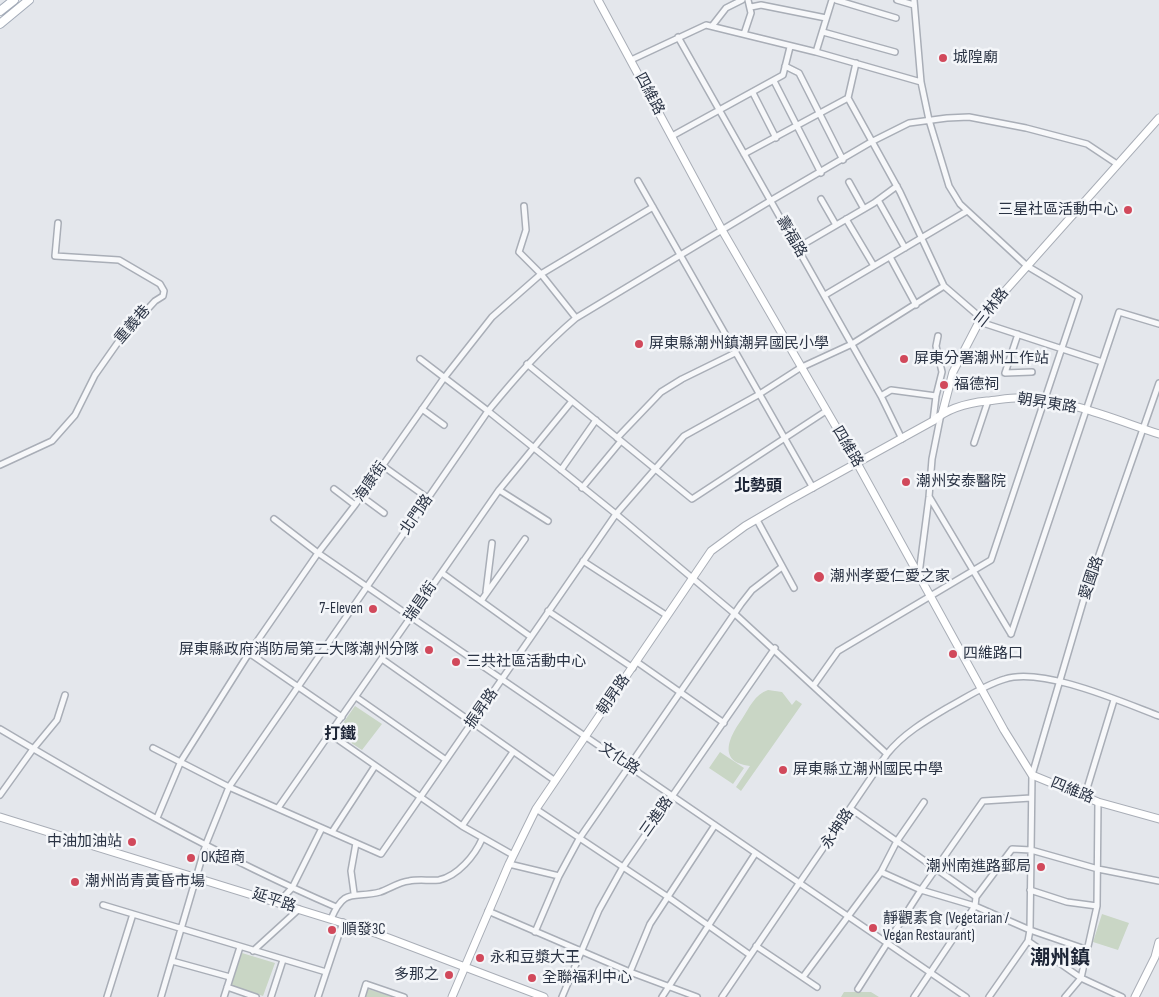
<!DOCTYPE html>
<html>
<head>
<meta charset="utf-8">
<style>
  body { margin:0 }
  canvas { display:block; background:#e4e7ec }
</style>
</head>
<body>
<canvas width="1159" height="997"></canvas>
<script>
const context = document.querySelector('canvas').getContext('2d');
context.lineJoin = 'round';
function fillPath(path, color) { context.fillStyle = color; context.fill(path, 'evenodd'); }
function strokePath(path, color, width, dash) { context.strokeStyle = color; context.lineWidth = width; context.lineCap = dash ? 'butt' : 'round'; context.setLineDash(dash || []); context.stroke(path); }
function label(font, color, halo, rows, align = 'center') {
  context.font = font + ' "Sofia Sans Condensed","Noto Sans TC",sans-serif'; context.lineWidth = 5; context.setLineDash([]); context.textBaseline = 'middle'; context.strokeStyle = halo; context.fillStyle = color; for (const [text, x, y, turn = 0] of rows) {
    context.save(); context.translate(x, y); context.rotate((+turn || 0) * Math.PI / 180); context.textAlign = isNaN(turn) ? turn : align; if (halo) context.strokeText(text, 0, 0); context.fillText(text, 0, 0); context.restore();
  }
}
fillPath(new Path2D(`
  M768,690L782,692L792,705L796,700L802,704L741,791L736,787L750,766C717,762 729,737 742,719C749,708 755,694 768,690Z
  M355,706L382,724L362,750L336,733Z
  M720,752L744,768L733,784L709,768Z
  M1102,914L1129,923L1118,950L1093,942Z
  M242,953L275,963L263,996L231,985Z
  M368,989L393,997H365Z
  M844,992H871L879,997H841Z`), '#c9d6c5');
const street = new Path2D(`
  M836,0L896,18
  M897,0L914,5
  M751,7L761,5L826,18
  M712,26L726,8L742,0
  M823,32L895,52
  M744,34L751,13L748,0
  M678,37L881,396L902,439
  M816,52L832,0
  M631,60L706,25L816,52L921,82
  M856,63L848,98L900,192L944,286L981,318
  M785,66L799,73L843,160
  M774,81L821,173
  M753,93L776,138
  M672,136L783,75L790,47
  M744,154L848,98
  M638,181L813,488
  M849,182L864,209
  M821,199L836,225
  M878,200L905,248
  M524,206L526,230L519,252L541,274L576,318
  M846,219L874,266
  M797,248L874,203L897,186
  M890,257L916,305
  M825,295L967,211
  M980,322L1102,362
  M1018,334L1005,373L1032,372
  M420,359L488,411L616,514L735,614L887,754
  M527,364L692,499L826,411
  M881,396L891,390L936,396
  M422,409L444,425
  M933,421L936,396L942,372L936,346L938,336
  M617,438L661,392L682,379L735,353
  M974,443L988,401
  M0,465L52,441L75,415L95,375L121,338L155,301L163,296L164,291L160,284L119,260L55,256L58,223
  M383,466L429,499
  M561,470L596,420
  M582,488L621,441
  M334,489L355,505
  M499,490L548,521
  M361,496L384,513
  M930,498L1011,634
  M274,519L318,553L411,617L966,997
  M757,520L794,588
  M583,561L666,615
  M442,573L531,637
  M919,574L929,497L932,459L941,414
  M486,592L492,543
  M481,601L525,539
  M548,611L633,668
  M1011,634L1119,312L1159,324
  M249,653L342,717
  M382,659L554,780
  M637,662L724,723
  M814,685L838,651L991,560L1079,297L1027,266L960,204L949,186L929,120L921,82L914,0
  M356,697L446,760
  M0,729C109,794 220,857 336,907
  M330,734L462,826L513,855
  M153,748L229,787L381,854L616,514L684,436L758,395L800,368L852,344L944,286
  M0,795L33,749L57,720L65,695
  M1085,795L1114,700
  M278,808L499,490L572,401
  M536,809L668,897L750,955
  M851,809L976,897
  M157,818L181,761L249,653L318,553L355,505L444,378L492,317L541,274L653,207
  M462,826L513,752
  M332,832L375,766
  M509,864L559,876
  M881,872L921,890L975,906L1030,930L1088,950
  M1030,890L1067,902L1097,906
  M354,893L351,871L356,843
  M279,902L292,888L322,828
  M103,905L326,972
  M488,911L630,972L697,997
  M331,919C345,886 354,899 380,892C389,889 399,882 409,881C419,879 429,881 439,880C458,876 475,855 482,839
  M535,932L559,876L579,839L741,604L752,590L782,567
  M1028,941L1081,978L1122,997
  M756,946L817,987
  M253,951L299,909
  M172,961L230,977
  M630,972L650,924L715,825
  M803,977L881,872L897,841L924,802
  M227,987L256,997
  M858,989L921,890L983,801L1031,798
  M107,997L133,914
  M161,997L206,844L229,787L488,411C516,377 543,346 576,318L770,201L871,142L909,123L947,118L969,117L1026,128L1087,144L1117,164
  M224,997L240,947
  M271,997L283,960
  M318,997L343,922
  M362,997L366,984L404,997
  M562,997L599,910L623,867L775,648
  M662,997L755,854
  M722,997L887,754C903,734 925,721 947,708C966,698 984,685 1005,679C1043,667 1122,702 1159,716
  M914,997L975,906L976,897L1012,849L1031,850L1098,869L1159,881
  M989,997L1028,941L1030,930L1032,775L1086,592L1159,383
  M1065,997L1081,978L1097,906L1098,802`);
const secondary = new Path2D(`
  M598,0L722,230L857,463L1004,730L1032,775L1098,802L1159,819
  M942,414L953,372L981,318L1159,118
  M0,817L378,934L544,997
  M452,997L509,864L536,809L711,551L745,526L786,502L933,421C948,408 967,403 987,401C999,400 1012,397 1025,398C1070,400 1116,420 1159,434
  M1135,997L1155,957L1159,942`);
const primary = new Path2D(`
  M0,11L14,0
  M0,24L29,0`);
strokePath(street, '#a9aeb7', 8);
strokePath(secondary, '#a9aeb7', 9);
strokePath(primary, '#a3abb8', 10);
strokePath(street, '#f7f8fa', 5);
strokePath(secondary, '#fff', 7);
strokePath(primary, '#fff', 8);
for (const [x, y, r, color] of [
  [943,58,5,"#d1495b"],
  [1128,210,5,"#d1495b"],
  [639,344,5,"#d1495b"],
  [904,359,5,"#d1495b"],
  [944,385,5,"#d1495b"],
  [906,482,5,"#d1495b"],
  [819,577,6,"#d1495b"],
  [373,609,5,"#d1495b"],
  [429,650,5,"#d1495b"],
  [953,654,5,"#d1495b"],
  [456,662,5,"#d1495b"],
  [783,770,5,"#d1495b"],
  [132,842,5,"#d1495b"],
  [191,858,5,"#d1495b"],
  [1041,867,5,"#d1495b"],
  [75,882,5,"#d1495b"],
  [873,928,5,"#d1495b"],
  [332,930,5,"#d1495b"],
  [480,958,5,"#d1495b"],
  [449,975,5,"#d1495b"],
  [532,978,5,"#d1495b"]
]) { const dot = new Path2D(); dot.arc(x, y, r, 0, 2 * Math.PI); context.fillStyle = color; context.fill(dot); strokePath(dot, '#f4f6f9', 2); }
label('15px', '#2b3445', '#f4f6f9', [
  ["城隍廟",953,58],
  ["三星社區活動中心",1118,210,"right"],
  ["屏東縣潮州鎮潮昇國民小學",649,344],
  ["屏東分署潮州工作站",914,359],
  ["福德祠",954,385],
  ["潮州安泰醫院",916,482],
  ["潮州孝愛仁愛之家",830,577],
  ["7-Eleven",363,609,"right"],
  ["屏東縣政府消防局第二大隊潮州分隊",419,650,"right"],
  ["四維路口",963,654],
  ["三共社區活動中心",466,662],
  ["屏東縣立潮州國民中學",793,770],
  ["中油加油站",122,842,"right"],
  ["OK超商",201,858],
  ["潮州南進路郵局",1031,867,"right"],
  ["潮州尚青黃昏市場",85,882],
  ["靜觀素食 (Vegetarian /",883,919],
  ["Vegan Restaurant)",883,936],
  ["順發3C",342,930],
  ["永和豆漿大王",490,958],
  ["多那之",439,975,"right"],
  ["全聯福利中心",542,978]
], 'left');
label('15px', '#2b3445', '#f4f6f9', [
  ["四維路",649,94,62],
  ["壽福路",791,237,60],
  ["三林路",992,308,-52],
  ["重義巷",133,325,-49],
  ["朝昇東路",1047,404,9],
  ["四維路",847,447,59],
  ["海康街",371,482,-55],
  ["北門路",417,515,-55],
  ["愛國路",1092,578,-71],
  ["瑞昌街",421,602,-55],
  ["朝昇路",614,695,-55],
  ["振昇路",482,709,-55],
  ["文化路",619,759,34],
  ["四維路",1072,791,22],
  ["三進路",657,817,-55],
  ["永坤路",838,829,-56],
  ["延平路",274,901,18]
]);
label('bold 16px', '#1d2536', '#f4f6f9', [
  ["北勢頭",758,487],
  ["打鐵",340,735]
]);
label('bold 20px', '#1d2536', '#f4f6f9', [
  ["潮州鎮",1060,959]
]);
</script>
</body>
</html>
